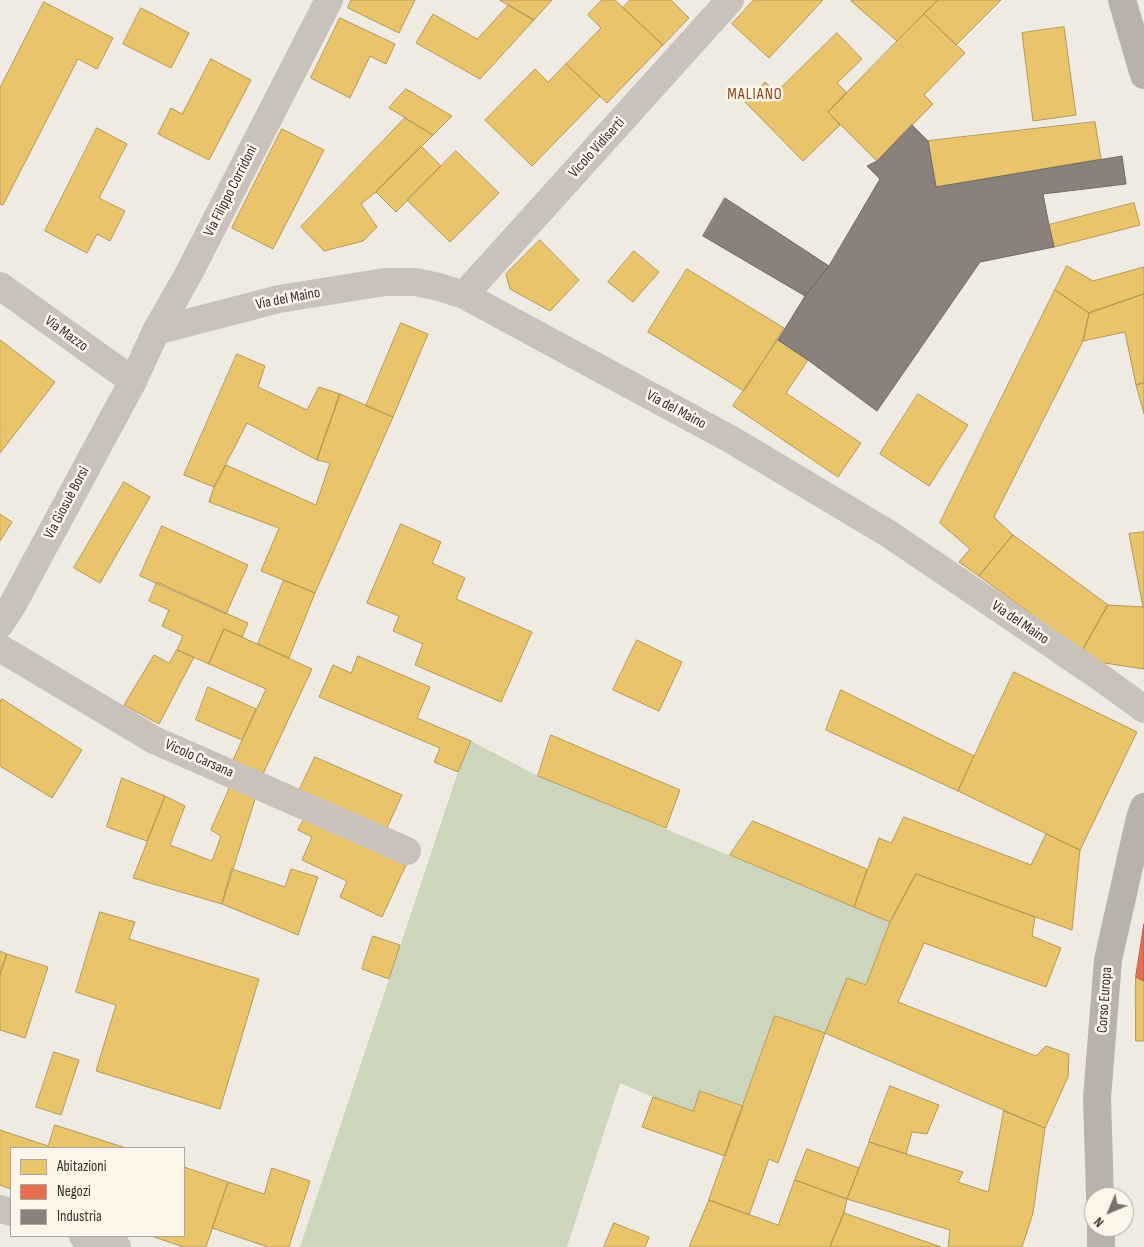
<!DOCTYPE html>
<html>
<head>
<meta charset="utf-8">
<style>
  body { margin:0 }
  #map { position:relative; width:1144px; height:1247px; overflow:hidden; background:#efebe2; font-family:"Sofia Sans Condensed",sans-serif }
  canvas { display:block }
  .legend { position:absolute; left:10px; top:1147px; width:175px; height:90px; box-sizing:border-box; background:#fbf5ea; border:1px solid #ada69c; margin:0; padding:6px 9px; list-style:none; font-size:15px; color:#393028 }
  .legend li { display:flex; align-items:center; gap:10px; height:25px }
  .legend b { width:25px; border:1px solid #ada69c }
  .north { position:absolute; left:1084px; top:1187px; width:50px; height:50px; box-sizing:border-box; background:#fbf5ea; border:1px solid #ada69c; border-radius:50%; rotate:225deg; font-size:14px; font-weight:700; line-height:20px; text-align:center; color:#393028 }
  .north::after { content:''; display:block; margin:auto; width:18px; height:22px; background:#797169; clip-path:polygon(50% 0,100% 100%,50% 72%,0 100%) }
</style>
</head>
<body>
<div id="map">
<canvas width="1144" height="1247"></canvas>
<ul class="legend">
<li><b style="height:14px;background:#e9c46a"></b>Abitazioni</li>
<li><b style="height:14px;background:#e76f51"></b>Negozi</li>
<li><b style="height:14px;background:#8a817c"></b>Industria</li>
</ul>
<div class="north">N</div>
</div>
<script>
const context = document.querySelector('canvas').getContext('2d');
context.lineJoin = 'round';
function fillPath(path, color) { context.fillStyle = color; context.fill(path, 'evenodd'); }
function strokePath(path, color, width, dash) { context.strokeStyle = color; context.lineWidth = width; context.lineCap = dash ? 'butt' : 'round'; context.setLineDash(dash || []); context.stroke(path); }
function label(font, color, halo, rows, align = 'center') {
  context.font = font + ' "Sofia Sans Condensed",sans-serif'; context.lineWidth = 5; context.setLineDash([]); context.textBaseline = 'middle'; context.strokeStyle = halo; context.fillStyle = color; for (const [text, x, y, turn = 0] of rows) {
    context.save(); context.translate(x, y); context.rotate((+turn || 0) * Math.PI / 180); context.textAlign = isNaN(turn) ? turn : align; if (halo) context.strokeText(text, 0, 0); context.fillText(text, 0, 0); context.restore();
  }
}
fillPath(new Path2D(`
  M471,741L538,776L890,922L866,985L847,979L825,1033L775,1016L743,1106L701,1091L693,1111L653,1097L620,1083L567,1247H300L458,772Z`), '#cdd6bc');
const homes = new Path2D(`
  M351,0H415L399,33L348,8Z
  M500,0H552L534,20Z
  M602,0H615L663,45L607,103L566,64L601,28L588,15Z
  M630,0H671L689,18L663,45L623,8Z
  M754,0H823L769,58L732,24Z
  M852,0H938L897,41L851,1Z
  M938,0H1001L956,45L924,14Z
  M44,2L113,38L97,69L78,59L3,205L0,204V88Z
  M509,5L534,20L480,79L416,43L433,14L477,39Z
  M141,8L189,33L171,68L123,44Z
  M924,14L965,53L924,95L933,104L877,161L828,112Z
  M340,18L395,44L386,64L370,56L350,98L311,78Z
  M1064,27L1076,115L1033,121L1022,33Z
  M837,33L862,59L837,83L847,93L828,112L840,125L803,161L745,102L765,82L776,92Z
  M211,59L251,80L209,160L158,134L171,108L182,114Z
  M566,64L600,96L532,166L485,120L535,69L548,82Z
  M406,89L452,116L433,135L389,108Z
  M405,118L433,135L376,192L361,204L377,227L363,241L324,251L301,227Z
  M1095,122L1101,159L936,187L928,141Z
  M97,128L127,144L99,198L125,211L110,241L97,234L87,253L45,231Z
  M282,129L324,150L273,249L232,228Z
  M421,146L441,166L396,212L376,192Z
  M456,151L499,193L450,242L407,200Z
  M1134,203L1140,225L1054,247L1049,225Z
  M540,240L579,280L550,311L510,289L506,274Z
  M634,251L659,272L633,302L608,282Z
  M1067,266L1093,281L1144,267V294L1089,313L1055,290Z
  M687,269L784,328L744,391L648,332Z
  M1055,290L1089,313L1083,341L994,517L1013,535L979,576L959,562L970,549L940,523Z
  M1144,294V383L1136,385L1125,332L1083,341L1089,313Z
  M401,323L428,334L393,417L366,406Z
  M0,340L55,382L0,453Z
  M778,340L808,360L786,393L861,443L838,477L733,406Z
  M237,354L265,366L258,387L307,410L319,387L340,394L317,460L247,423L214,487L184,475Z
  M1144,383V414L1136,385Z
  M340,394L393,417L315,593L261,571L279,528L209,502L214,487L226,465L316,505L330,463L317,460Z
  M918,394L968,425L929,486L880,454Z
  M124,482L150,497L100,583L74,568Z
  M0,514L12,522L0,541Z
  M401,524L441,542L432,563L465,578L456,599L532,632L501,702L415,665L423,644L393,631L399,616L367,603Z
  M162,526L248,565L226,614L140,576Z
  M1144,532V607H1143L1129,534Z
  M1013,535L1108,605L1082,651L979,576Z
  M284,580L315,593L289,658L258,644Z
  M157,582L248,623L242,637L224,629L209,664L177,650L183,636L162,626L169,610L149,601Z
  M1108,605L1144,607V669L1098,662L1082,651Z
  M224,629L312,669L262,776L232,762L266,689L209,664Z
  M637,640L682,662L659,711L613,690Z
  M177,650L194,657L159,724L124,705L154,655L169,663Z
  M358,656L430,687L417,718L471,741L458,772L434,762L440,748L319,697L333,665L351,673Z
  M1014,672L1137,732L1080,850L958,791Z
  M208,687L256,709L242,740L196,720Z
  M841,690L974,756L958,791L826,730Z
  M2,699L82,750L52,798L0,766V703Z
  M551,735L680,790L666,828L538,776Z
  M315,757L402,795L386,830L299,791Z
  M122,778L165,796L147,841L107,827Z
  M231,785L256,796L222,904L133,878L165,796L185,806L170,845L212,861L221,836L211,830Z
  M904,817L1031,865L1046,834L1080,850L1072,930L916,874L890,922L854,907L879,838L891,843Z
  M305,818L406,865L382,917L340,897L347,881L302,860L312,837L298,830Z
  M753,821L867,869L854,907L730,855Z
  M232,869L285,887L291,869L318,877L298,935L222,904Z
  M916,874L1035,917L1032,936L1061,948L1046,987L924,943L898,1002L1036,1056L1046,1046L1069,1054L1068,1077L1045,1128L825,1033L847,978L866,985L890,922Z
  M100,912L135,922L129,939L259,979L220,1109L96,1071L116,1005L76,992Z
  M373,936L400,945L389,979L362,969Z
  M0,951L7,954L0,974Z
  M7,954L48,967L25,1038L0,1030V974Z
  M1136,977L1144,981V1041H1136Z
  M775,1016L825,1033L778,1163L769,1159L749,1215L709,1200Z
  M54,1052L79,1060L61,1115L36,1107Z
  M890,1086L939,1105L927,1134L912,1132L906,1154L869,1142Z
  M700,1091L743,1106L725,1156L642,1127L653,1097L693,1111Z
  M1004,1111L1045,1128L1033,1213L1022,1247H948L950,1230L847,1199L869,1142L963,1172L958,1182L988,1192Z
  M55,1125L126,1148H48Z
  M0,1130L48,1146V1148H11V1189L0,1185Z
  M807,1149L859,1168L847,1199L795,1180Z
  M184,1167L228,1182L206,1247H184L151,1236H184Z
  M272,1168L310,1181L289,1247H268L212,1228L228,1182L264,1194Z
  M795,1180L847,1199L844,1213L830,1247H689L709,1200L778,1225Z
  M844,1213L941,1247H830Z
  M614,1223L649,1237L645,1247H604Z`);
fillPath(homes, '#e9c46a');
strokePath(homes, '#b49856', 1);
const shops = new Path2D(`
  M1144,924V981L1136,977Z`);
fillPath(shops, '#e76f51');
strokePath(shops, '#b35c45', 1);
const industry = new Path2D(`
  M912,125L928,141L936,187L1122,156L1126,184L1043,194L1049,225L1054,247L980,262L877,411L808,360L778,340L805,296L829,266L880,179L867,166L877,161Z
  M725,198L829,266L805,296L703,236Z`);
fillPath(industry, '#8a817c');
strokePath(industry, '#726963', 1);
strokePath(new Path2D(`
  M0,286L133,381
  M464,295L730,0
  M156,331L279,299L385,282H415L439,287L464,295L732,440L889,534L1100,677L1144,709
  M0,624L13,604L133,381L156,331L188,275L329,0
  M0,648L154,740L407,851
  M0,1209L11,1212
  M83,1236L117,1247`), '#c8c2bb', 28);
strokePath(new Path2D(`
  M1122,0L1144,75
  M1100,1197L1097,1098L1108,960L1140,818L1144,807
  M1101,1227V1247`), '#b9b2ab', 28);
label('15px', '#393028', '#fbf5ea', [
  ["Vicolo Vidiserti",597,148,-48],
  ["Via Filippo Corridoni",231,191,-63],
  ["Via del Maino",288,299,-11],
  ["Via Mazzo",66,334,36],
  ["Via del Maino",676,410,28],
  ["Via Giosuè Borsi",67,503,-62],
  ["Via del Maino",1020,623,34],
  ["Vicolo Carsana",199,759,24],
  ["Corso Europa",1105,1000,-86]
]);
context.letterSpacing = '1px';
label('16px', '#8d441d', '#fbf5ea', [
  ["MALIANO",755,95]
]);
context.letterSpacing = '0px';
</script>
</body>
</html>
